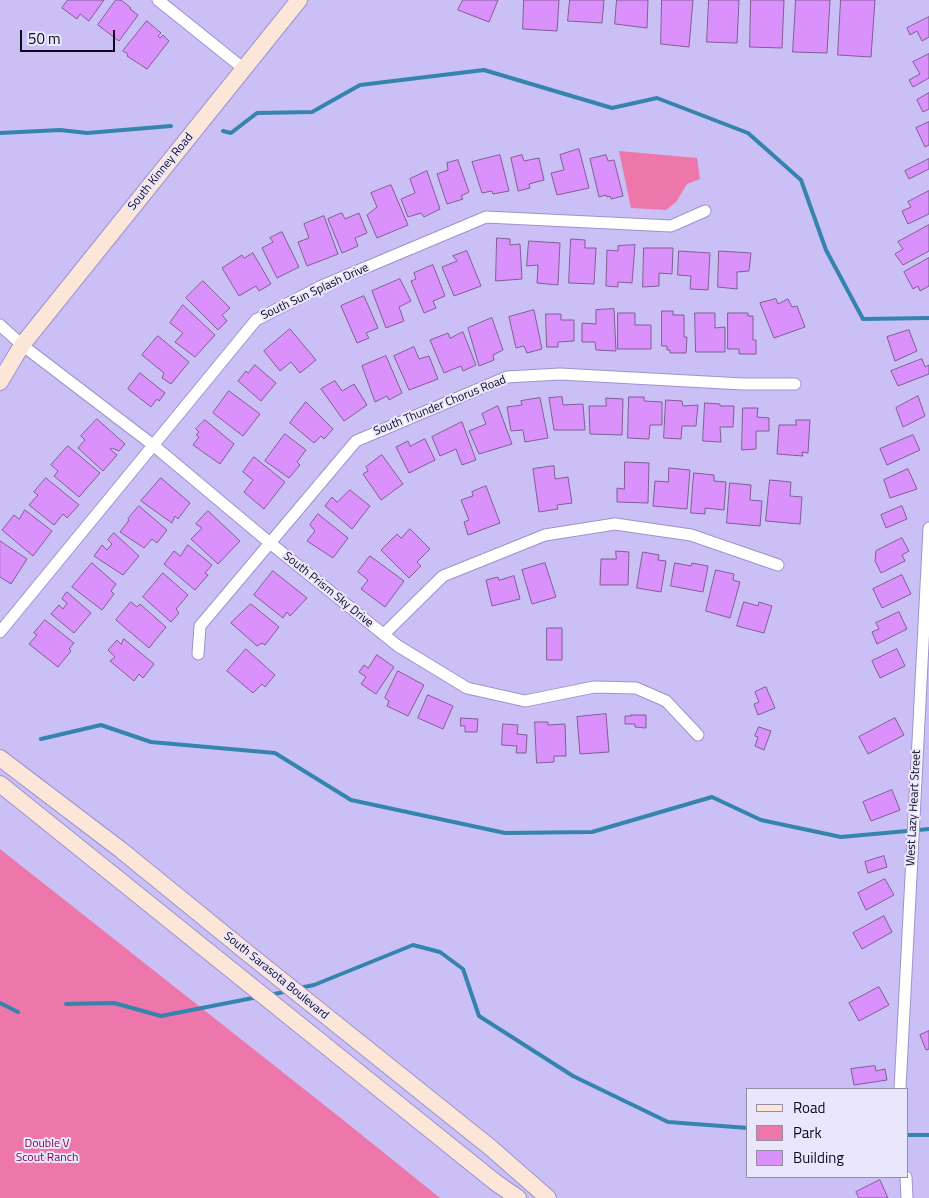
<!DOCTYPE html>
<html>
<head>
<meta charset="utf-8">
<style>
  body { margin:0 }
  #map { position:relative; width:929px; height:1198px; overflow:hidden; background:#cbc0f5; font-family:"Titillium Web",sans-serif }
  canvas { display:block }
  .legend { position:absolute; left:746px; top:1088px; width:162px; height:90px; box-sizing:border-box; background:#eae6fb; border:1px solid #928ea3; margin:0; padding:6px 9px; list-style:none; font-size:15px; color:#0f091f }
  .legend li { display:flex; align-items:center; gap:10px; height:25px }
  .legend b { width:25px; border:1px solid #928ea3 }
  .scale { position:absolute; left:20px; top:30px; width:95px; height:22px; box-sizing:border-box; border:2px solid #0f091f; border-top:0; padding-left:6px; font-size:15px; line-height:18px; white-space:nowrap; color:#0f091f; -webkit-text-stroke:4px #eae6fb; paint-order:stroke }
</style>
</head>
<body>
<div id="map">
<canvas width="929" height="1198"></canvas>
<ul class="legend">
<li><b style="height:6px;background:#fbe6d8"></b>Road</li>
<li><b style="height:14px;background:#ed76aa"></b>Park</li>
<li><b style="height:14px;background:#da91fc"></b>Building</li>
</ul>
<div class="scale">50 m</div>
</div>
<script>
const context = document.querySelector('canvas').getContext('2d');
context.lineJoin = 'round';
function fillPath(path, color) { context.fillStyle = color; context.fill(path, 'evenodd'); }
function strokePath(path, color, width, dash) { context.strokeStyle = color; context.lineWidth = width; context.lineCap = dash ? 'butt' : 'round'; context.setLineDash(dash || []); context.stroke(path); }
function label(font, color, halo, rows, align = 'center') {
  context.font = font + ' "Titillium Web",sans-serif'; context.lineWidth = 4; context.setLineDash([]); context.textBaseline = 'middle'; context.strokeStyle = halo; context.fillStyle = color; for (const [text, x, y, turn = 0] of rows) {
    context.save(); context.translate(x, y); context.rotate((+turn || 0) * Math.PI / 180); context.textAlign = isNaN(turn) ? turn : align; if (halo) context.strokeText(text, 0, 0); context.fillText(text, 0, 0); context.restore();
  }
}
fillPath(new Path2D(`
  M619,151L697,158L700,179L687,184L676,202L666,210L631,208Z
  M0,849L342,1119L440,1198H0Z`), '#ed76aa');
strokePath(new Path2D(`
  M223,131L231,133L257,113L312,112L360,85L484,70L612,108L657,98L748,133L801,180L826,250L863,319L929,318
  M0,133L60,130L87,133L171,126
  M41,739L101,725L151,742L275,753L351,800L505,833L592,832L712,797L761,820L841,837L929,829
  M299,988L314,985L413,945L440,952L463,969L479,1016L573,1076L668,1122L748,1128
  M270,995L288,991
  M0,1003L18,1012
  M66,1004L114,1003L161,1016L258,997
  M908,1135H929`), '#3584ad', 4);
const building = new Path2D(`
  M68,0H104L89,21L80,14L77,19L62,8Z
  M116,0H121L131,8L130,9L138,15L119,41L98,25Z
  M463,0H498L489,22L458,10Z
  M524,0H559L557,31L523,29Z
  M570,0H604L602,23L568,21Z
  M617,0H648L647,28L615,24Z
  M662,0H693L689,47L661,44Z
  M709,0H739L737,43L707,42Z
  M751,0H784L782,48L750,47Z
  M796,0H830L827,53L793,52Z
  M841,0H875L871,57L838,55Z
  M929,17V37L922,41L917,31L910,35L907,28Z
  M147,21L161,33L158,36L160,38L163,35L169,41L147,69L127,56L128,54L123,51Z
  M929,54V78L913,87L909,80L920,74L913,62Z
  M929,93V109L923,112L917,100Z
  M929,122V145L925,147L916,128Z
  M579,149L589,188L557,195L551,173L564,170L560,155Z
  M500,155L509,191L493,194L492,191L482,193L472,162Z
  M522,155L524,161L539,158L544,180L529,184L530,188L518,191L511,158Z
  M606,155L608,161L614,160L623,196L611,199L610,196L607,197L606,195L599,197L590,159Z
  M929,159V169L909,179L905,171Z
  M458,160L469,192L461,196L463,199L447,204L437,174L448,170L447,163Z
  M427,171L440,209L424,217L421,213L408,217L401,199L415,193L410,179Z
  M391,185L408,225L377,238L367,215L377,207L371,193Z
  M929,191V214L908,224L902,211L911,207L908,202Z
  M342,213L345,219L359,213L367,233L355,238L358,246L342,253L328,219Z
  M324,216L338,254L307,266L298,242L309,238L304,224Z
  M929,225V251L903,265L895,254L903,249L898,242Z
  M282,232L299,267L277,278L262,248L273,242L270,238Z
  M497,238L510,239V245L520,244L522,279L496,281Z
  M571,239L585,240V248H596L594,284L569,283Z
  M529,241L560,243L558,285L537,283L538,265L527,266Z
  M635,245L632,283L618,282V287L606,286L607,250L618,251V246Z
  M644,248H673L672,274L659,273V286L643,287Z
  M467,251L481,286L454,296L442,267L457,261L453,256Z
  M679,251L710,253L708,290L690,289L691,276L678,275Z
  M719,251L751,253L749,271L737,272V289L718,287Z
  M253,253L271,284L259,291L256,286L239,296L222,268L242,255L244,258Z
  M929,258V286L920,291L918,286L913,289L904,272Z
  M433,265L445,296L433,301L436,308L424,313L411,281L416,279L414,273Z
  M400,279L411,301L399,307L404,321L386,328L372,291Z
  M203,281L230,308L222,315L227,321L218,330L186,298Z
  M364,296L378,328L366,333L369,338L357,343L341,306Z
  M776,299L778,304L788,299L792,307L797,306L805,327L774,338L760,303Z
  M183,305L215,335L195,357L175,342L183,333L170,323Z
  M614,309L616,351L596,350L595,342H582V323L596,324V310Z
  M534,310L542,349L527,353L524,346L516,348L509,317Z
  M662,311H673V315H684V337H687L686,353H670V350H667V346H662Z
  M618,313H635V325H651V349H618Z
  M695,313H715V328L725,327V352H696Z
  M728,313H748V316H753V340H756V354H739V349H728Z
  M546,314H561V320H574V341L558,342V347H547Z
  M492,318L503,350L493,355L494,360L479,366L468,328Z
  M290,329L316,360L300,373L291,362L280,371L264,351Z
  M909,330L917,351L895,361L887,337Z
  M463,332L476,365L463,371L461,366L444,373L430,340L448,333L450,338Z
  M158,336L189,362L171,384L162,378L164,373L142,355Z
  M414,347L419,359L429,356L438,379L409,390L394,356Z
  M386,356L402,393L389,400L387,396L375,402L362,366Z
  M922,359L925,367L929,365V374L898,386L891,371Z
  M255,365L276,383L261,401L238,381L246,371L248,373Z
  M140,373L165,393L159,401L157,399L151,407L128,389Z
  M335,381L342,391L354,384L367,405L344,421L321,389Z
  M229,391L260,414L243,436L213,413Z
  M918,396L925,416L903,427L896,408Z
  M562,397L563,405L583,404L585,430H554L549,398Z
  M629,397H644V401L662,402V425H650L649,439L628,438Z
  M540,398L548,438L525,442L523,430L511,431L507,407L522,405L521,401Z
  M606,398L623,399L622,435L590,434L589,406H606Z
  M666,400L682,401L683,406L698,405L696,426H682L681,439L664,438Z
  M306,402L333,429L324,439L321,436L314,443L290,423Z
  M705,403L720,404V406H734L733,427H720L721,442L703,441Z
  M498,406L512,444L479,454L469,431L486,424L482,414Z
  M743,408H758L757,417L769,418V431H756V449L742,450Z
  M97,419L125,444L119,451L112,448L110,449L117,455L103,471L78,448L85,440L81,436Z
  M205,420L234,444L220,464L193,445L199,437L196,435L199,432L196,429Z
  M796,420H810L808,453L802,452L803,456L777,454L779,425H796Z
  M462,422L476,460L462,465L456,449L440,456L432,437Z
  M285,434L306,450L297,462L300,465L289,478L265,461Z
  M913,435L920,450L887,465L880,449Z
  M425,439L435,460L409,473L396,447L408,441L410,446Z
  M68,446L100,473L79,497L54,476L58,471L51,465Z
  M382,455L403,484L381,500L363,474L368,471L366,467Z
  M254,457L285,482L264,509L244,492L253,480L243,472Z
  M625,462L649,463L648,503L617,502V488L624,489Z
  M554,466L555,479L568,477L572,503L557,505L558,509L539,512L533,469Z
  M669,468L690,470L687,509L653,506L655,481L668,482Z
  M908,469L917,489L890,498L884,480Z
  M694,473L714,475V481L726,482L724,510L705,508V514L691,513Z
  M46,478L79,505L67,518L63,514L54,525L29,505L38,495L34,492Z
  M161,478L190,503L178,519L175,516L172,523L141,501Z
  M770,480L791,482L790,496L802,497L800,524L766,521Z
  M730,483L751,485L750,500L762,501L760,526L727,523Z
  M486,486L500,523L468,535L464,522L469,520L461,500L473,496L472,492Z
  M350,490L370,506L352,529L325,506L332,497L337,502Z
  M139,506L167,530L157,543L152,539L144,548L120,532L129,520L128,519Z
  M902,506L907,519L886,528L881,515Z
  M25,510L52,531L33,556L2,530L14,515L19,519Z
  M208,511L240,541L218,564L191,539L202,528L196,524Z
  M318,514L348,538L333,558L307,541L315,531L310,525Z
  M410,529L430,549L417,562L421,566L409,578L381,550L397,534L401,538Z
  M114,533L139,556L123,575L94,556L102,545L107,550L112,544L108,540Z
  M902,538L909,551L902,555L905,561L881,573L875,561L876,551Z
  M0,541L27,559L11,584L0,577Z
  M188,545L212,565L205,573L208,575L195,590L164,564L174,551L180,556Z
  M616,551L629,552L628,585H600L601,559H616Z
  M643,552L659,555L658,560L666,561L661,592L637,588Z
  M370,556L404,581L385,607L361,589L368,580L358,572Z
  M92,563L116,584L111,591L114,594L102,610L72,587Z
  M545,563L556,597L532,604L522,570Z
  M675,563L691,566L692,563L708,566L703,592L671,586Z
  M716,570L734,574L733,580L740,582L730,618L706,611Z
  M273,571L307,598L290,616L287,612L283,618L254,595Z
  M163,573L188,595L176,609L179,613L171,622L143,597Z
  M902,575L911,594L882,608L873,589Z
  M514,576L520,599L492,606L486,580L498,577L499,580Z
  M67,592L91,613L74,633L51,614L59,605L63,609L67,603L62,599Z
  M131,602L137,607L140,604L166,627L149,648L116,620Z
  M744,602L758,606L759,602L772,606L764,633L737,626Z
  M251,604L279,627L265,645L262,643L257,646L231,623Z
  M899,612L907,629L877,644L872,632L879,629L876,623Z
  M45,620L74,643L69,649L71,651L58,667L29,644L37,635L34,633Z
  M547,628H562V660H547Z
  M124,639L154,664L143,678L139,674L134,681L110,661L115,657L108,650L117,640L121,644Z
  M246,649L275,675L265,687L262,684L253,693L227,671Z
  M897,649L905,666L880,678L872,661Z
  M377,655L394,667L376,694L361,684L366,677L359,672L364,665L368,668Z
  M398,671L424,685L408,716L387,706L389,701L385,698Z
  M766,687L775,708L758,715L754,704L759,702L755,692Z
  M428,695L453,706L443,729L418,718Z
  M606,714L609,752L580,754L577,717Z
  M631,715H646V728L635,727V724H625V716H631Z
  M461,718L478,719L477,732H465V726H461Z
  M895,718L904,735L868,754L859,737Z
  M535,722H548V725L565,724L566,756H554V762L537,763Z
  M503,724L518,725L517,734L527,735L526,753H516L517,746L502,745Z
  M759,727L771,731L764,750L755,746L758,737L755,736Z
  M892,790L900,810L871,821L863,802Z
  M884,856L887,867L868,873L865,862Z
  M885,879L894,895L866,910L858,893Z
  M884,916L892,932L862,949L853,933Z
  M879,987L889,1005L859,1021L849,1003Z
  M929,1031V1049L926,1050L920,1035Z
  M875,1066L876,1071L885,1069L887,1080L854,1085L851,1069Z
  M880,1180L888,1198H859L856,1192Z`);
fillPath(building, '#da91fc');
strokePath(building, '#815d93', 1);
const street = new Path2D(`
  M158,0L244,69
  M0,325L22,345L153,445L270,543L398,646L467,688L525,701L594,687L636,688L666,701L698,735
  M0,632L256,320L324,285L486,217L671,226L705,211
  M384,634L443,576L545,535L615,524L691,535L778,565
  M198,654L200,626L356,441L507,377L560,374L743,384H795
  M900,1089L929,528
  M906,1177L907,1198`);
const secondary = new Path2D(`
  M0,382L22,345L299,0
  M0,758L121,850L250,955L491,1148L548,1198
  M0,784L495,1182L518,1198`);
strokePath(street, '#9f91cf', 13);
strokePath(secondary, '#9f91cf', 18);
strokePath(street, '#fff', 11);
strokePath(secondary, '#fbe6d8', 16);
label('12px', '#0f091f', '#eae6fb', [
  ["South Kinney Road",161,172,-51],
  ["South Sun Splash Drive",315,292,-25],
  ["South Thunder Chorus Road",440,406,-22],
  ["South Prism Sky Drive",328,590,39],
  ["West Lazy Heart Street",914,808,-87],
  ["South Sarasota Boulevard",276,976,39]
]);
label('12px', '#7d064a', '#eae6fb', [
  ["Double V",47,1144],
  ["Scout Ranch",47,1158]
]);
</script>
</body>
</html>
